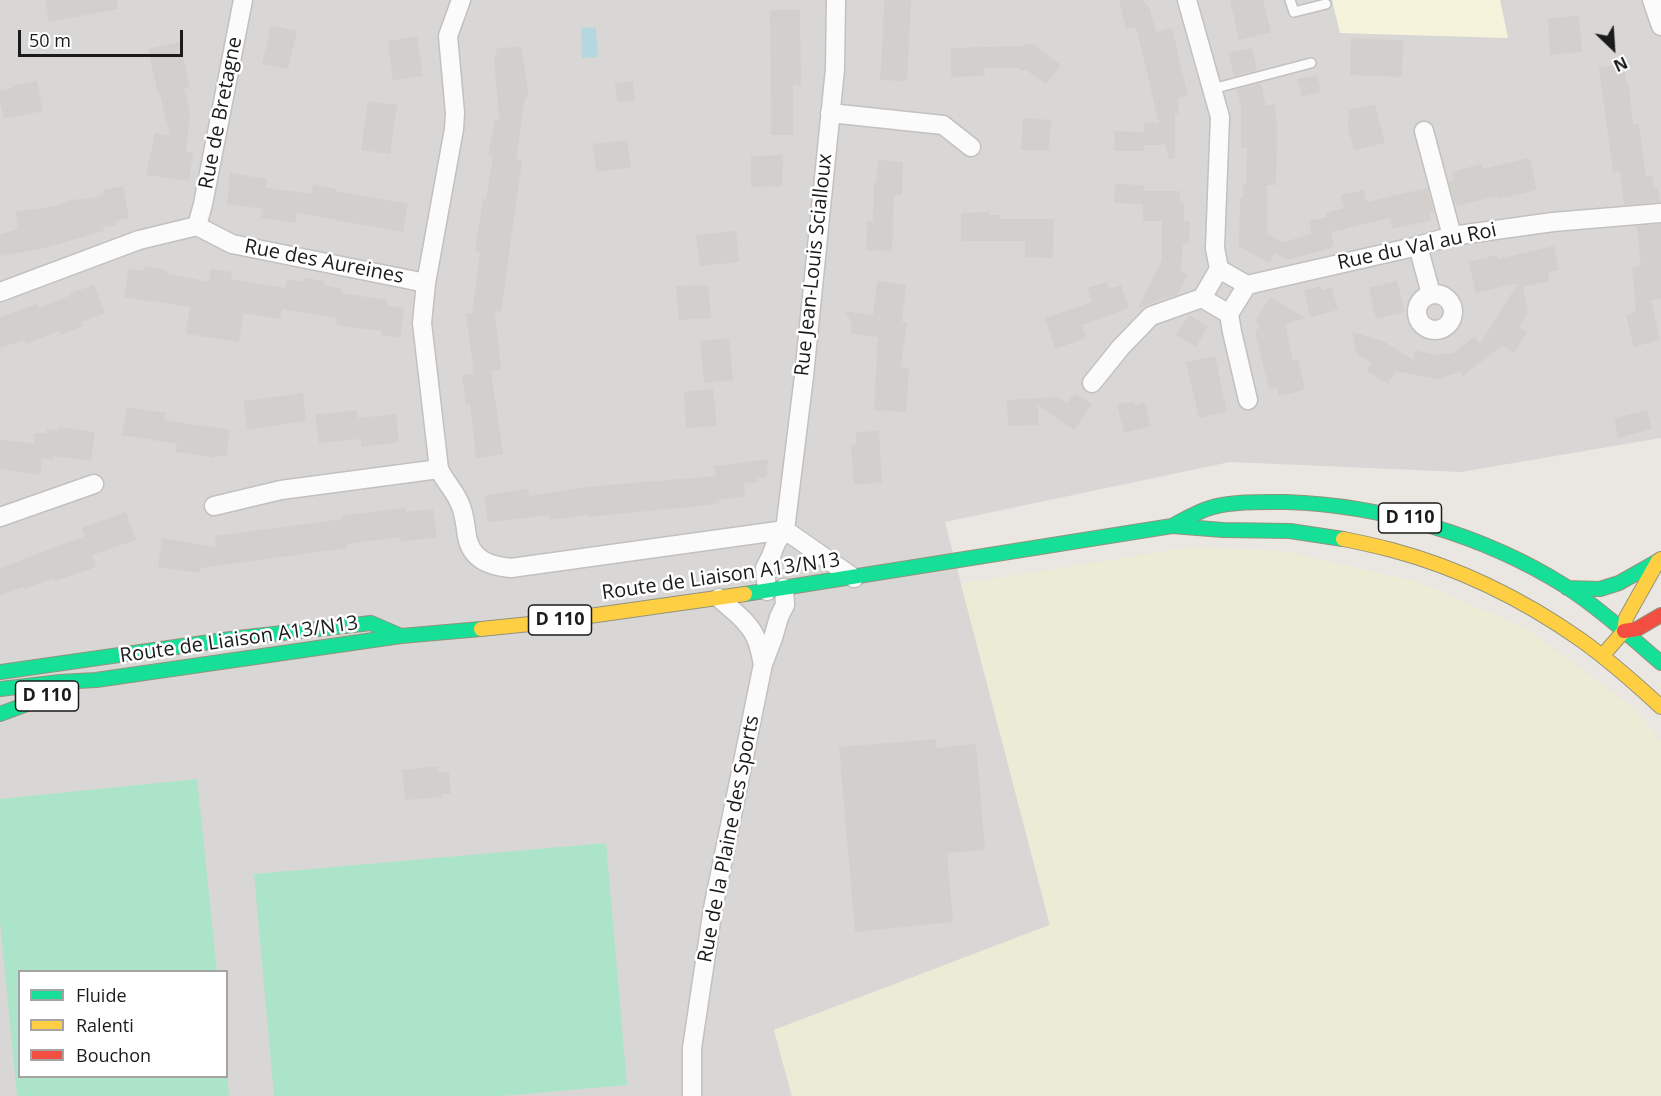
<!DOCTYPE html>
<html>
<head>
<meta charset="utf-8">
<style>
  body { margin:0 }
  #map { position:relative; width:1661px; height:1096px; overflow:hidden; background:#eae7e3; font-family:"Open Sans",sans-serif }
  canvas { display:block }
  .legend { position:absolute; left:18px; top:970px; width:210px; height:108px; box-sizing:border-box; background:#fff; border:2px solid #a4a4a4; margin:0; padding:8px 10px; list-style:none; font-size:18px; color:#1b1b1b }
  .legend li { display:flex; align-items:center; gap:12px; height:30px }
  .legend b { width:30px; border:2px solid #a4a4a4 }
  .north { position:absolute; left:1583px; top:18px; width:60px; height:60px; -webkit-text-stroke:4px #fff; paint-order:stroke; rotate:155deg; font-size:16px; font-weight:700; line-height:24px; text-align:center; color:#1b1b1b }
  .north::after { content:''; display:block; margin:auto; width:21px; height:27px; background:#1b1b1b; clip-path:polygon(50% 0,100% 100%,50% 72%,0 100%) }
  .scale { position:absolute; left:18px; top:30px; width:165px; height:27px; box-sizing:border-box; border:3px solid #1b1b1b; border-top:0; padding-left:8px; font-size:18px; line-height:21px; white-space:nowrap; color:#1b1b1b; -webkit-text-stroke:4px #fff; paint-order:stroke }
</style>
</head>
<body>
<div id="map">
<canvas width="1661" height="1096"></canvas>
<ul class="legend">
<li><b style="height:8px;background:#16e098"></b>Fluide</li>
<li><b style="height:8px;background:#ffcf43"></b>Ralenti</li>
<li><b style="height:8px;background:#f24e42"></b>Bouchon</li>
</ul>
<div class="north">N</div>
<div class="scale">50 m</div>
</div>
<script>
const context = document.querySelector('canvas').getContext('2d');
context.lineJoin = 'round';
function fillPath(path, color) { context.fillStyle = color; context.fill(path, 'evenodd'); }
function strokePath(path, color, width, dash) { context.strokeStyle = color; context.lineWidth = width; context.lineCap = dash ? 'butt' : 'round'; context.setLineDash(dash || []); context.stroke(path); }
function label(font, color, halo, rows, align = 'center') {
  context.font = font + ' "Open Sans",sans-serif'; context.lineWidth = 5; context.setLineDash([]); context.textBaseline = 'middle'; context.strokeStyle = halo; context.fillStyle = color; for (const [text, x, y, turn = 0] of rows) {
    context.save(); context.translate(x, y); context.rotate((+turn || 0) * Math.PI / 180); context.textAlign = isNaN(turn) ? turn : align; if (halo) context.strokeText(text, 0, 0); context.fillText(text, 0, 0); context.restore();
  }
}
fillPath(new Path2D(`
  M0,0H1661V438L1461,472L1230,462L945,522L1050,925L774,1030L792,1096H0ZM20,972H226V1076H20Z`), '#d9d7d5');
fillPath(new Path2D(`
  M1332,0H1500L1508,38L1340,33Z`), '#f6f3dc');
fillPath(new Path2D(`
  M1191,547L1282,551L1415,581L1525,628L1633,708L1661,741V1096H792L774,1030L1050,925L961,584Z`), '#ecebd5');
fillPath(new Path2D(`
  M197,779L217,971L20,972V1076H226L227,1068L229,1096H17L0,921V799Z
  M606,843L627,1085L502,1096H274L254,874Z`), '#ace4c9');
fillPath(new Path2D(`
  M936,609V627L952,626L961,708H943L945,723L850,732L846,692L792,697L790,680L798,679L795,638L813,636L811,620Z
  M732,676L719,765L592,773L584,686Z`), '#d8d7d5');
fillPath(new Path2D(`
  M596,27L598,57L582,58L581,28Z`), '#b5d8df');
fillPath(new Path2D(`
  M45,0H117L118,9L49,22Z
  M884,0H911L907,81L880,80L883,34Z
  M1119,0H1144L1146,6H1149L1156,32L1172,28L1188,96L1179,98L1178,114H1175V159H1169L1164,141L1163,145H1144V151H1115L1114,131L1144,132V122L1159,123L1136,27L1126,29Z
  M1230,0H1263L1271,32L1239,40Z
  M770,10H800L801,85H793V135H771Z
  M1579,15L1582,52L1550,55L1548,19Z
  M271,25L297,31L288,69L262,64Z
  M417,36L423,76L393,81L388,41Z
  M1351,38L1403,40L1402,77L1350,75Z
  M180,42L190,87L184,88L190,115L186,152L193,153L189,181L146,175L155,133L170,136L160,94H158L148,49Z
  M1026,44H1033L1061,65L1046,84L1026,70L1023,71L1019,68H984L985,76L951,77V48L1024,46Z
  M521,46L529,97H525L516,159L522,161L501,312L495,311L501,370L491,371L503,454L476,458L470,404L466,405L462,375L474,374L466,313L472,314L480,252L475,251L483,199H486L493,156L488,155L495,119L499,120L494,56H497L496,49Z
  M1252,48L1257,70L1234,76L1228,53Z
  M1624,64L1627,85H1629L1633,124H1639L1646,177L1652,176L1654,188L1657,187L1660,202L1624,205L1620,172H1613L1599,67Z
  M1317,75L1321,92L1302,97L1297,79Z
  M37,81L43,111L4,119L0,102V91L13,88L12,86Z
  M633,81L635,101L617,102L615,83Z
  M1261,83L1266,106L1275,104L1277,125L1276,185H1267V234L1281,241L1280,243L1312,234L1309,221L1327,217L1326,213L1344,208L1341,195L1364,190L1367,202L1427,188L1434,212L1430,213L1431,220L1392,229L1390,218L1332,232L1328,219L1334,245L1331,246L1332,248L1287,260L1275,253L1269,263L1239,246L1240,198H1243V185H1246L1247,148H1241V106L1237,89Z
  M368,101L397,105L390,154L361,150Z
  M1375,104L1385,143L1354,150L1348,126L1349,110Z
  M1023,118L1051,120L1049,150H1021Z
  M627,140L631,167L597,172L592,144Z
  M783,155L782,186L751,187V156Z
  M1529,158L1537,190L1498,199V196L1456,206L1449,182L1454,181L1452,172L1481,164L1483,169Z
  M878,160L903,162L902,195H894L892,251L866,250L867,221H873L874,182L876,183Z
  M230,173L267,179L266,188L312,194L313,184L336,189V191L408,204L403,232L297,213L296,223L261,218L263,209L227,204Z
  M1115,184L1144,185V191H1180V203H1184V221H1190L1189,243L1183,244L1181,271L1188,274L1178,294L1138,308L1162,260V221H1143V204L1114,203Z
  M123,186L129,218L115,221L116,225L103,227L104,231L41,249L0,256V234L18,229L15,212L55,206L72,200L98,197L97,195H104L103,190Z
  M989,212L990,215H1000V219H1054L1053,258L1025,257V241H961V213Z
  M1661,224V299L1651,300L1660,340L1634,347L1626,315L1636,312L1632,268L1641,266L1637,226Z
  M736,231L739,262L700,266L696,235Z
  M1554,246L1559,270L1548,272L1549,281L1523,287L1528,312L1519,327L1527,332L1514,353L1502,345L1463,376L1461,375L1463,371L1440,378L1441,380L1396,371L1388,384L1367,371L1372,363L1357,354L1352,332L1383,341L1413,360L1415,350L1434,355L1453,353L1474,337L1480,344L1518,283L1476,293L1469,262L1497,255L1498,259Z
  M145,266L166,270V273L209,282L211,269L232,272L231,279L285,288L287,279L303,282L304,278L325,281L324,285L342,289L341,293L387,300V306L404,308L400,338L381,335L382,331L336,325L337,318L282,309L280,319L244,313L239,342L187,334V331H186L190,307L124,297L129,268L144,271Z
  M877,281L906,285L902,322H907L901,367L909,368L906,412L874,410L878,337L851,334L852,324L845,311L873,315Z
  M1397,281L1405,312L1376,319L1369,288Z
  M1107,282L1109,289L1121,285L1129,308L1082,325L1086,338L1055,349L1045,318L1092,302L1087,288Z
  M94,285L105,313L81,322L83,326L61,335L59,331L26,344L24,340L0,348V317L37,304L39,308L71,295L70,293Z
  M708,285L711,318L679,320L676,286Z
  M1321,286L1322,290L1332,287L1338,310L1310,317L1304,290Z
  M1270,297L1306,318L1285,324L1293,361L1298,360L1305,390L1279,396L1277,388L1269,389L1255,333L1260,325L1255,322Z
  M1189,315L1208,326L1196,347L1176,335Z
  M729,338L733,380L704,383L700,341Z
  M1215,356L1227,412L1199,418L1186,362Z
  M713,389L717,426L686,428L684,392Z
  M303,393L306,421L247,430L244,401Z
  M1076,394L1092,404L1074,430L1038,405V425L1008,426L1007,400L1058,397L1067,404L1072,396L1074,397Z
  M1134,401L1135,405L1145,402L1151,426L1124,433L1117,405Z
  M127,407L166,413L164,420L230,430L226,457L215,455L214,458L176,452L177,444L122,435Z
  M357,410L358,418L396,414L399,442L362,447L361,439L319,443L315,415Z
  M1647,410L1652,429L1618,438L1614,418Z
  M58,427L95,432L91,461L53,456V460L42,458L40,475L0,469V439L34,444L35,433L46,434L47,429L57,431Z
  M879,431L882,482L854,485L851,445L856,444V432Z
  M769,459L766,477L758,478V482L744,483L745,496L719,500L720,503L678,509V508L588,517V515L551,520L550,515L488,522L484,496L528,488L529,496L584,487L716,476L714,466Z
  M405,508L406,512L433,509L437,537L400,542L399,537L347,544V548L201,568L200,573L158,567L162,538L216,547L215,536L343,519V515Z
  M126,512L136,540L92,555L96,567L55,581L54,578L24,589L23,587L0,595V568L85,536L82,528Z
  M936,739V748L976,744L985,850L947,853L953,922L855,932L839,747Z
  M438,766L439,773L449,772L451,794H441L442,797L405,800L402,770Z`), '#d2cfcc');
const lane = new Path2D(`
  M1290,0L1294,12L1326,4
  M1212,89L1311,63`);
const street = new Path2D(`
  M1187,0L1220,117L1215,248L1219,269
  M1652,0L1661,26
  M830,113L943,125L971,147
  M1424,131L1452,236
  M197,226L203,204L243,0
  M1418,246L1431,294
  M1219,269L1247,285L1229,314L1202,298Z
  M426,283L454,129L455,113L448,36L461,0
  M1247,285L1418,246L1452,236L1553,222L1661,213
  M0,292L139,240L197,226L232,244L426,283L422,323L439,469C445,482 455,491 460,504C465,515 465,525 467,536C471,560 490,566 511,568L785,530
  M1417 312a18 18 0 1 1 36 0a18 18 0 1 1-36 0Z
  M1229,314L1232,332L1248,400
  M1092,383L1121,347L1151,316L1202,298
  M214,506L281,490L439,469
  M0,517L94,484
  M785,530L854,578
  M767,591L765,568L771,556L776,543L785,530L804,376L835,69L836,0
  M763,664L773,638L779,617L785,605L784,588
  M692,1096V1048L713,908L763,664C761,657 760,648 757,641C751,623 732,610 719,598`);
const fast = new Path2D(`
  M1172,526C1185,519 1198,511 1213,507C1236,501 1262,502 1286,502C1381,505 1484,535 1565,586C1598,607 1632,638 1661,663
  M1567,588L1600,589L1619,583L1658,561
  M745,594L1172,526L1223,530L1290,531L1343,539
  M0,672L238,638L371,623L401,636
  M0,689L60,682L96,680L401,636L481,629
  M0,714L57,693`);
const slow = new Path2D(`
  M1343,539C1359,542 1376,546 1392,550C1459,568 1524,600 1581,640C1609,660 1635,683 1661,707
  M481,629L540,623L745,594
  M1603,655L1624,631L1626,618L1658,561L1661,559`);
const jam = new Path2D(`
  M1624,631L1637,629L1661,615`);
strokePath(lane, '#c2c1bf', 12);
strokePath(street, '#c2c1bf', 21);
strokePath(fast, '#93937b', 16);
strokePath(slow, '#93937b', 16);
strokePath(jam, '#93937b', 16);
strokePath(lane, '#fcfbfb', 9);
strokePath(street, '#fcfbfb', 18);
strokePath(fast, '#16e098', 14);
strokePath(slow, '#ffcf43', 14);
strokePath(jam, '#f24e42', 14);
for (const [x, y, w] of [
  [1410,518,63],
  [560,620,63],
  [47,696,63]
]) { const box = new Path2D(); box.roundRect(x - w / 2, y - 15, w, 30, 4.5); context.fillStyle = '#fff'; context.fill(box); strokePath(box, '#1b1b1b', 1.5); }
label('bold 18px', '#1b1b1b', null, [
  ["D 110",1410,518],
  ["D 110",560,620],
  ["D 110",47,696]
]);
label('20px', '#1b1b1b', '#fff', [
  ["Rue de Bretagne",221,113,-79],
  ["Rue du Val au Roi",1417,247,-12],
  ["Rue des Aureines",324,262,11],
  ["Rue Jean-Louis Scialloux",814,265,-84],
  ["Route de Liaison A13/N13",721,577,-8],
  ["Route de Liaison A13/N13",239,640,-8],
  ["Rue de la Plaine des Sports",729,839,-79]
]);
</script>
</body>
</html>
